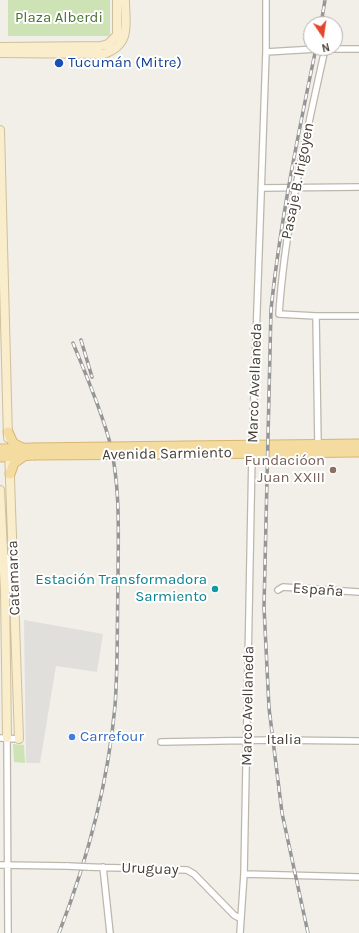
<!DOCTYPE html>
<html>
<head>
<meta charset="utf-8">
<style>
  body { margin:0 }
  #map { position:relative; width:359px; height:933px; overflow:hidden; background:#f2efe8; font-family:Karla,sans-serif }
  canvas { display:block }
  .north { position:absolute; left:303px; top:16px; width:40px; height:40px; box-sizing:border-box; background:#fff; border:1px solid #b5b2af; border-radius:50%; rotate:167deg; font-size:11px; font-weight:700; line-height:16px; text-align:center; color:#453f37 }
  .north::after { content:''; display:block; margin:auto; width:14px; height:18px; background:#e5452c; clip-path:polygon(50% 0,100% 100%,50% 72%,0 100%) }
</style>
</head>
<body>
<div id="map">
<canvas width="359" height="933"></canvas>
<div class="north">N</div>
</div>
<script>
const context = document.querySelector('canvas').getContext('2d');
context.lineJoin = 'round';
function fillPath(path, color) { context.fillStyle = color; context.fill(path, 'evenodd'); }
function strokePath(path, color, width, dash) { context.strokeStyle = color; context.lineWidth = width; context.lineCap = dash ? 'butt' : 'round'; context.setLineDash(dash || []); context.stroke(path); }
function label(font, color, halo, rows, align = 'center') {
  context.font = font + ' Karla,sans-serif'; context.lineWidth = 4; context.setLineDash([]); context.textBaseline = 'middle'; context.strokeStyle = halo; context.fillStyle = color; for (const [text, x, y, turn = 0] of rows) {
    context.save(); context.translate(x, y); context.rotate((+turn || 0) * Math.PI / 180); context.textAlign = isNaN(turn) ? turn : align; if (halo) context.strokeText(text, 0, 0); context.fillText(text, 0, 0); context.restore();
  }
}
fillPath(new Path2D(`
  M8,0H110V36H8Z
  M13,744L24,745L25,763L14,762Z`), '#cee3b5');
fillPath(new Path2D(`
  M24,620L103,634L97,672L56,666L40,763H26Z`), '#e1dfdc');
const minor = new Path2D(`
  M325,49C306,136 285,224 279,314L316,316H359
  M266,52L316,49H359
  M261,188L359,187
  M316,316L318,445
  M6,557L9,586L12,591
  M278,590L283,587L359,592
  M0,738L19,739
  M7,738L8,933
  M161,742L272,740L359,741
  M0,865L68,866
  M88,867L187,870L194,874L234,915L241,919
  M103,867L110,933
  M244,874L359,877
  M240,933L244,874L252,453L266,52V0`);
const secondary = new Path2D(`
  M0,47L101,46L108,44L117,35V0
  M0,53L104,54C132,44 125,24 125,0
  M0,130L8,438
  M9,450L19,739
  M0,490L5,591L7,738`);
const primary = new Path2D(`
  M8,432L13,443L22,448
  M185,446L359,444
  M0,449L33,448
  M185,454L359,452
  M0,457L34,455
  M10,474L14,463L24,456`);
strokePath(minor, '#bdb6ab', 8);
strokePath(secondary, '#cec09c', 10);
strokePath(primary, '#d8b770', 11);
strokePath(minor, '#fff', 5.5);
strokePath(secondary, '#f9edcb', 8);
strokePath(primary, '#f4db9f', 9);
const rail = new Path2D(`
  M321,24L325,0
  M81,340L92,377
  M59,933C87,861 108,784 115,706C118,666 117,625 118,585C118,537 121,489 110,443C101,409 86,375 73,343
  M308,933L282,813L269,708L264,607L271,310C280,222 298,135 316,48`);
strokePath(rail, '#969696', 3.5);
strokePath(rail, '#fff', 2, [6]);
const minorBridge = new Path2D(`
  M68,866L88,867`);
const primaryBridge = new Path2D(`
  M33,448L185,446
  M34,455L185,454`);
strokePath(minorBridge, '#bdb6ab', 8, []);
strokePath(primaryBridge, '#d8b770', 11, []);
strokePath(minorBridge, '#fff', 5.5);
strokePath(primaryBridge, '#f4db9f', 9);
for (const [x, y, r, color] of [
  [59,63,5,"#1a4fb4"],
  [333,470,4,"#8d6e63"],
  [215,589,4,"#0f9aa8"],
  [72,737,4,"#3f7fe0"]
]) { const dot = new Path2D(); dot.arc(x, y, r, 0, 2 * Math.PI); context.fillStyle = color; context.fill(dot); strokePath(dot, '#fff', 1.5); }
label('15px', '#4a7130', '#fff', [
  ["Plaza Alberdi",59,18]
]);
label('15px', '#164399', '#fff', [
  ["Tucumán (Mitre)",68,63]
], 'left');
label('15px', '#453f37', '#fff', [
  ["Pasaje B. Irigoyen",298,181,-79],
  ["Marco Avellaneda",255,383,-88],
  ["Avenida Sarmiento",167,454,-1],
  ["Catamarca",14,578,-92],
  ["España",318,590,4],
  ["Marco Avellaneda",248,706,-89],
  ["Italia",284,740],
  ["Uruguay",150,869,2]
]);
label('15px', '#785e54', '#fff', [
  ["Fundacióon",325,461],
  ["Juan XXIII",325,478]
], 'right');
label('15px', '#0d838f', '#fff', [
  ["Estación Transformadora",207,580],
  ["Sarmiento",207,597]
], 'right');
label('15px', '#366cbe', '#fff', [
  ["Carrefour",80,737]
], 'left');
</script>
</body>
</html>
